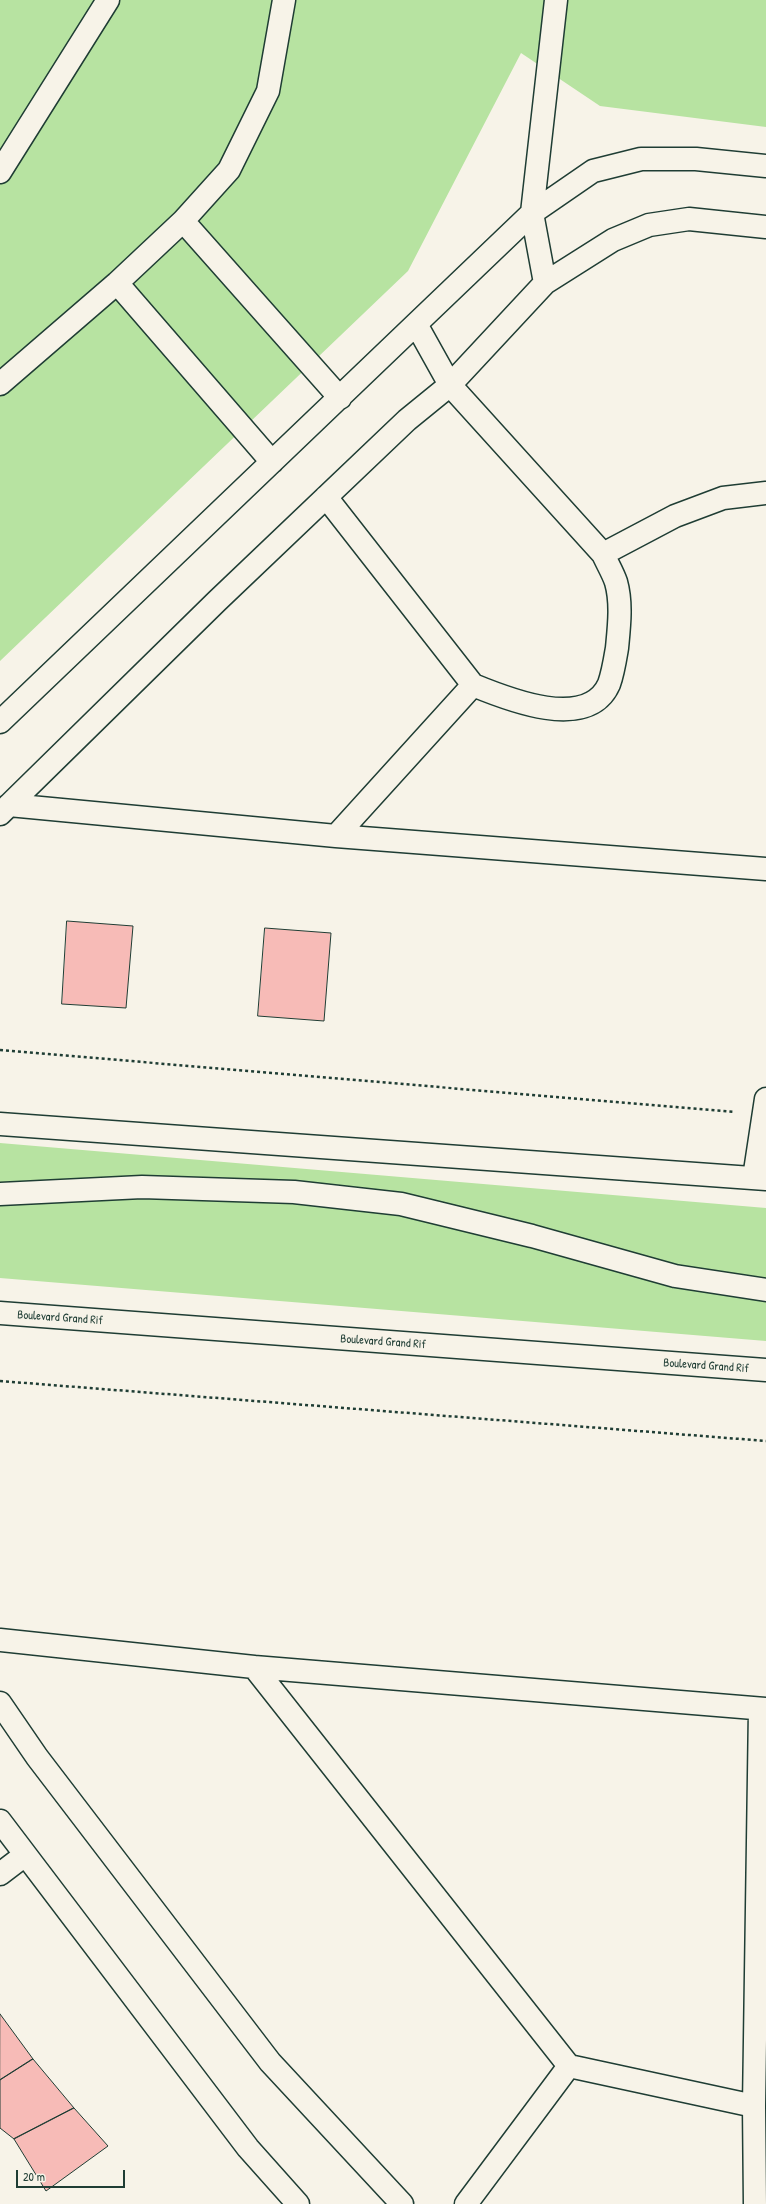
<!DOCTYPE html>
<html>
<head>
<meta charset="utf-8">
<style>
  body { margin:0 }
  #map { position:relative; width:766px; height:2204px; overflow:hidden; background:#f7f3e8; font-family:"Patrick Hand",sans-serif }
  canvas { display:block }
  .scale { position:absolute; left:16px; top:2170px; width:109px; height:18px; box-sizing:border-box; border:2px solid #1f3d34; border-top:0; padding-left:5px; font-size:12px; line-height:14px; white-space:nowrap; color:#1f3d34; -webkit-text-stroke:3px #f7f3e8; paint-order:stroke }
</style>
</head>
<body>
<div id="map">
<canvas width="766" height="2204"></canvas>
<div class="scale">20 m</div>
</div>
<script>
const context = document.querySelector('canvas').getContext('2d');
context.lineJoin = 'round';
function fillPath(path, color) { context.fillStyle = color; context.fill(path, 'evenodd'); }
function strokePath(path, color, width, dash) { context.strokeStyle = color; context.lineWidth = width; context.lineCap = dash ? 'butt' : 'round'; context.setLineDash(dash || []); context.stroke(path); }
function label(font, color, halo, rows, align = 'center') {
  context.font = font + ' "Patrick Hand",sans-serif'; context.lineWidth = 3; context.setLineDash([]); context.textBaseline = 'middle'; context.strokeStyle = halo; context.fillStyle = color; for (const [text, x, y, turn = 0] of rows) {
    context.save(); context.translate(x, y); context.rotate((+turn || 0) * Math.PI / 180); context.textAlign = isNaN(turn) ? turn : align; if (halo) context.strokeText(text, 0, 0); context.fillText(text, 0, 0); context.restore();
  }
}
fillPath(new Path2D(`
  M0,0H766V127L600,106L521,53L408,271L0,661Z
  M0,1143L766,1208V1341L0,1278Z`), '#b7e3a1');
const building = new Path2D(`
  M67,921L133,926L126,1008L62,1004Z
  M265,928L331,933L324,1021L258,1016Z
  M0,2014L33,2059L0,2080Z
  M33,2059L74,2108L14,2139L0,2128V2080Z
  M74,2108L108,2146L46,2191L14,2139Z`);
fillPath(building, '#f7bbb7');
strokePath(building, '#1f3d34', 1);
const minor = new Path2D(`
  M0,172L108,0
  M183,221L340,398
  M117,283L272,462
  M545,283L532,213L556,0
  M416,324L450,385L603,554
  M0,384L117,283L183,221L229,170L268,91L284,0
  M326,497L473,685C507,699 588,732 609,684C613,673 615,660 617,648C619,627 622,603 616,582C613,573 607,563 603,554L675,516L723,498L766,493
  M0,722L532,213L593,171L641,159H696L766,166
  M9,805L336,836L766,869
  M0,814L217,601L407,420L450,385L545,283L613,240L649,225L689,219L766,227
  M336,836L473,685
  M0,1124L766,1179
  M754,1178L766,1099
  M0,1194L142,1187L294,1192L401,1204L532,1236L675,1276L766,1290
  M0,1313L766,1370
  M0,1640L254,1667L766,1709
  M254,1667L569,2066L754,2106
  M0,1703L37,1757L270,2062L402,2204
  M0,1821L248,2148L298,2204
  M0,1874L25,1855
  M466,2204L569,2066
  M755,2204L754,2106L760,1709`);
strokePath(minor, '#1f3d34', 25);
strokePath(new Path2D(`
  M0,1050L734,1112
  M0,1381L766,1441`), '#1f3d34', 2.5, [3, 3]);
strokePath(minor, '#f7f3e8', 22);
label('12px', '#1f3d34', '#f7f3e8', [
  ["Boulevard Grand Rif",60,1318,4],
  ["Boulevard Grand Rif",383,1342,4],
  ["Boulevard Grand Rif",706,1366,4]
]);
</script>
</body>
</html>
